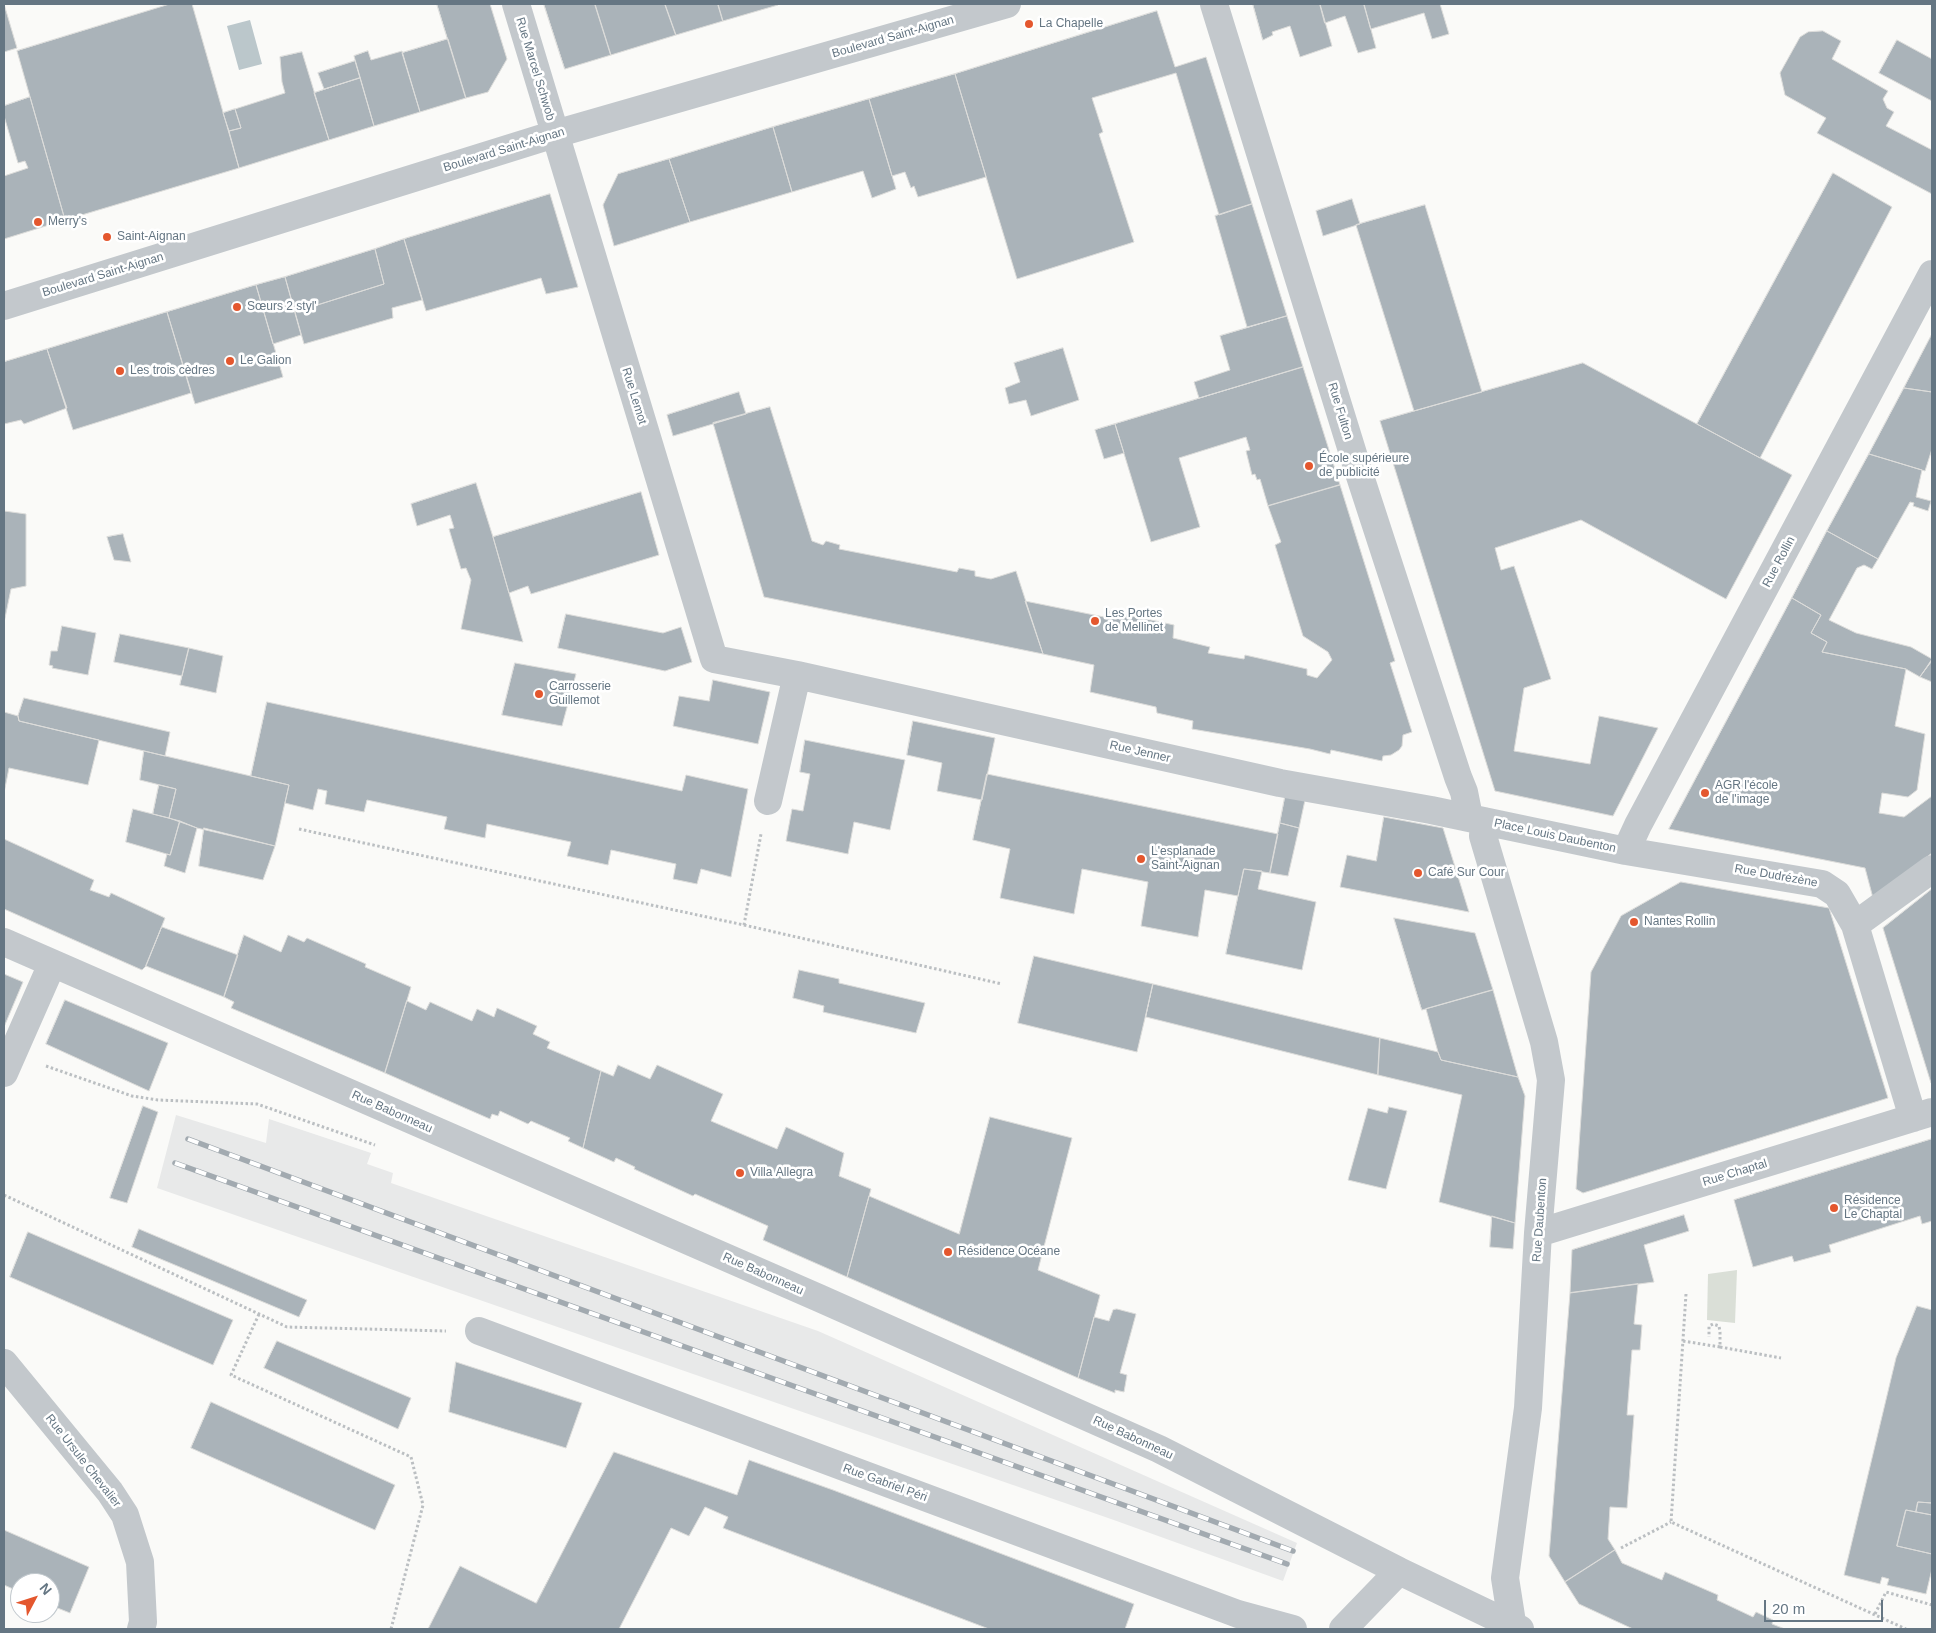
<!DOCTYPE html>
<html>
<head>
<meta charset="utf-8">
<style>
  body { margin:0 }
  #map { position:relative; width:1936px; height:1633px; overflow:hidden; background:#fafaf8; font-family:Arial,sans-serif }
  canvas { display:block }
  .frame { position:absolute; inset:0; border:5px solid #657683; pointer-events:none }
  .north { position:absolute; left:10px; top:1573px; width:50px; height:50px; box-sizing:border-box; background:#fff; border:1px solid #c1c8cd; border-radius:50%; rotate:50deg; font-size:14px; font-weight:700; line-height:20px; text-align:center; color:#657683 }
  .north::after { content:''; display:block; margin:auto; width:18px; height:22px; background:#e4572e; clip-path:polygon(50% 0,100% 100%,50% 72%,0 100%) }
  .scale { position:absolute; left:1764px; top:1600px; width:119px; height:22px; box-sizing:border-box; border:2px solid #657683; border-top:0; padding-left:6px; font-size:15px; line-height:18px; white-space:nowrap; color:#657683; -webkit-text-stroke:4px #fff; paint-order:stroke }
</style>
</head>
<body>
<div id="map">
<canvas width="1936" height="1633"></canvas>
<div class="frame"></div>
<div class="north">N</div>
<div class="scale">20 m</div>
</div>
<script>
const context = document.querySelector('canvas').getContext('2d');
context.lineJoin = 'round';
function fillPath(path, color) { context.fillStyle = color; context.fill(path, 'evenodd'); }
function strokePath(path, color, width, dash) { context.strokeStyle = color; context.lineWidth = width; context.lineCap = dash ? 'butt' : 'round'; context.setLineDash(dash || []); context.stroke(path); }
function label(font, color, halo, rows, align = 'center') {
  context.font = font + ' Arial,sans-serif'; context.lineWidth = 5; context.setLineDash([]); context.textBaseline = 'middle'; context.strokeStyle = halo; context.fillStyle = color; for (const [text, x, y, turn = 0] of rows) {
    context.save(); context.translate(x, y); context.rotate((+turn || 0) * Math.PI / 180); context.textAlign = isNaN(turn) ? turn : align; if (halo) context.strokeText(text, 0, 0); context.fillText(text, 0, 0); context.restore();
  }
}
fillPath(new Path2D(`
  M176,1115L266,1143L269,1119L371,1153L367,1164L393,1173L391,1183L818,1331L1297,1543L1283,1581L1111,1519L157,1188Z`), '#e8e9e9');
fillPath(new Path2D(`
  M1737,1270L1735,1323L1707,1320L1708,1274Z`), '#dadfd7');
fillPath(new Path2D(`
  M250,20L262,64L239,70L227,26Z`), '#bbc7cb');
const building = new Path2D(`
  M4,4L17,48L4,52Z
  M170,4H192L239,168L65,220L17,51Z
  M437,4H490L507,59L488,92L466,98Z
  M544,4H595L611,55L565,69Z
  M595,4H665L676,35L611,55Z
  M665,4H718L723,21L676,35Z
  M718,4H778V5L723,21Z
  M1253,4H1320L1332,46L1300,57L1290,26L1272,32L1273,35L1263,40Z
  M1320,4H1364L1376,48L1358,53L1345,16L1325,23Z
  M1364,4H1440L1449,34L1432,39L1424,13L1371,29Z
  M1157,11L1175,67L1206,57L1252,204L1219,215L1176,73L1092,98L1103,132L1099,134L1134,242L1017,279L955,74Z
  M1823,31L1841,41L1832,59L1888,91L1883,99L1887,108L1894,112L1886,126L1932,150V194L1817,133L1826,118L1785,95L1780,73L1800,37L1808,32Z
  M448,39L466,98L420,112L402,53Z
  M1897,40L1932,59V101L1879,73Z
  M368,51L371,60L402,51L420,112L374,126L354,56Z
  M302,52L329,140L239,168L229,131L241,128L235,109L285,93L282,82L280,57Z
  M355,61L360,78L324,89L318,73Z
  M955,74L986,177L918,197L914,186L911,188L905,172L892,176L869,99Z
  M360,78L374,126L329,140L314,93Z
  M30,97L65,220L4,239V176L28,168L25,161L18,163L4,116V106Z
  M869,99L896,189L872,198L863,171L792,192L773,127Z
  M235,109L241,128L229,131L223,113Z
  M773,127L792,192L690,222L669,159Z
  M669,159L690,222L614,246L603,205L618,174Z
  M1833,173L1892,207L1760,458L1697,424Z
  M550,194L578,287L546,294L541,278L426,311L404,239Z
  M1352,199L1360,224L1323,236L1316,211Z
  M1252,204L1287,316L1247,327L1215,216Z
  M1425,205L1482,392L1414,411L1356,225Z
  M404,239L422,300L392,308L393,318L304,344L295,312L384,284L375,249Z
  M375,249L384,284L295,312L285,277Z
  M285,277L301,335L273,344L256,285Z
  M256,285L283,377L195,404L167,312Z
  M167,312L191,393L73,430L47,349Z
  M1287,316L1303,367L1199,398L1194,382L1230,370L1220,336Z
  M1932,334V392L1904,388Z
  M1063,348L1079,400L1031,416L1026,400L1009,404L1005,388L1020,382L1014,363Z
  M47,349L67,408L24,424L21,420L4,424V362Z
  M1583,363L1792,475L1726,599L1581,520L1495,548L1501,570L1514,566L1551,679L1524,688L1514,751L1590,764L1599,716L1658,728L1613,816L1495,791L1380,421Z
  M1303,367L1340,485L1268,506L1260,479L1257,480L1255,474L1252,475L1246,451L1250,450L1246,437L1179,458L1200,527L1151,542L1115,424Z
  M1904,388L1932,392V449L1925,471L1869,454Z
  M739,392L746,414L673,436L667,415Z
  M770,407L812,541L823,545L826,541L840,545L839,549L957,572L959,568L975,571V576L991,579L1016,571L1043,654L764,597L713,423Z
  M1115,424L1124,453L1104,459L1095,430Z
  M1869,454L1922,470L1916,497L1931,501L1928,511L1913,506L1914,503L1910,502L1878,559L1827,531Z
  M476,483L493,537L523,642L461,629L471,580L466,568L461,569L449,529L454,528L450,515L417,526L411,504Z
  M1340,485L1395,661L1390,663L1412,732L1403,735L1402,746L1399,750L1391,755L1383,756L1382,761L1331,750L1330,754L1310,749L1192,729L1193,721L1157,713L1156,707L1090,692L1094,665L1043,654L1025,601L1104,617L1105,610L1174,625L1173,638L1210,647L1208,653L1244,659L1245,655L1307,669V675L1317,678L1332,660L1328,652L1303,636L1275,545L1281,542L1268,506Z
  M641,492L659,555L531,594L528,586L509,593L493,537Z
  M4,511L26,514V586L11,589L4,623Z
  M1827,531L1878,559L1872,569L1864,565L1857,568L1829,620L1856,633L1911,647L1932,659L1920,677L1906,669L1822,652L1827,642L1811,633L1821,615L1792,598Z
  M123,534L131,562L114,560L107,537Z
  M1792,598L1821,615L1811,633L1827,642L1822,652L1906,669L1895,726L1925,734L1917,790L1908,797L1882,793L1879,813L1904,817L1932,796V853L1873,898L1865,868L1669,829Z
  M566,614L663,633L681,627L692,662L665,671L558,648Z
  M62,626L96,633L88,675L52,668L53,666L49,665L51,651H57Z
  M120,634L189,648L182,676L114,662Z
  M189,648L223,656L216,693L180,685Z
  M1932,661V682L1920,677Z
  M515,663L576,674L562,726L502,715Z
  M713,680L770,692L758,744L673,726L679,696L709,701Z
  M24,698L170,732L165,756L19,721L18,716Z
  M267,702L682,791L686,775L748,789L731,877L701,869L697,884L673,879L676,864L611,850L608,865L567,856L571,842L487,824L485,838L462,833L444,829L447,817L367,800L364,812L325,804L327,791L318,789L313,810L285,803L289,785L251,776Z
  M4,712L18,716L19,721L99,740L88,785L9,768L4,793Z
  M913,721L995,738L982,800L937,791L942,763L907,755Z
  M805,740L905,760L890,830L854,822L848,854L786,841L792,809L803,811L810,774L800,772Z
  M144,751L289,785L275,846L197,828L169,818L176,789L140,780Z
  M987,774L1278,834L1270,873L1244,869L1238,896L1205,890L1198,937L1141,926L1148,882L1082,869L1074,914L1000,898L1010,849L973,840Z
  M159,785L176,789L169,818L153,814Z
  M1285,797L1305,800L1299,828L1280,823Z
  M133,809L180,821L170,855L126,842Z
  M1384,817L1443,828L1469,912L1340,887L1347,855L1376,861Z
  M180,821L197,828L185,873L164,866L167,854L170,855Z
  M1280,823L1299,828L1288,876L1270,873Z
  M204,828L275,846L263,880L199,866Z
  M4,839L94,880L90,890L109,897L111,893L165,918L146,966L142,970L4,909Z
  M1244,869L1262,871L1258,889L1316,902L1302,970L1226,954Z
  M1681,882L1829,908L1888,1098L1583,1193L1576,1189L1591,972L1621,916Z
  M1932,889V1082L1931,1083L1883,928Z
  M1394,918L1475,933L1493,990L1422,1010Z
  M162,927L238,955L224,997L146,966Z
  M244,935L281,952L288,935L304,942L307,938L366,964L365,967L411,987L385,1073L231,1008L234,1002L224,997Z
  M1034,956L1153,984L1137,1052L1018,1023Z
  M799,970L839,979V983L925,1003L916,1033L823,1012L824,1006L793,998Z
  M4,974L23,982L4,1027Z
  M1153,984L1380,1038L1378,1075L1146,1017Z
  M1493,990L1518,1077L1441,1060L1438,1052L1426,1009Z
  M65,1000L168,1043L149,1091L46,1044Z
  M407,1001L426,1010L430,1002L472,1021L477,1009L494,1017L497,1008L537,1026L533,1034L550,1042L547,1048L601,1071L583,1148L568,1141L570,1138L531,1121L528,1124L500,1111L498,1116L492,1114L490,1119L385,1073Z
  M1380,1038L1438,1052L1441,1060L1518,1077L1525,1096L1515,1223L1439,1202L1462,1095L1378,1075Z
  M618,1065L650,1079L657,1065L723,1094L711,1121L777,1149L786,1127L844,1153L839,1176L871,1189L847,1277L763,1240L768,1226L695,1194L693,1196L634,1169L635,1167L616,1158L614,1162L583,1148L601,1071L613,1076Z
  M143,1106L158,1112L127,1203L110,1198Z
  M1389,1107L1407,1111L1386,1189L1348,1180L1368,1108L1387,1113Z
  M990,1117L1072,1138L1038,1270L1100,1295L1078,1378L847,1277L869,1196L959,1234Z
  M1932,1139V1221L1922,1224L1920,1216L1829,1245L1831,1252L1794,1262L1792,1256L1753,1267L1734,1200Z
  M1684,1215L1689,1231L1644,1245L1654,1282L1570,1293L1572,1250Z
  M1492,1216L1515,1223L1513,1249L1490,1247Z
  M139,1229L307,1300L299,1317L132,1247Z
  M28,1232L233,1320L213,1365L10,1277Z
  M1638,1284L1634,1324L1642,1325L1640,1350H1632L1627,1415H1634L1627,1508L1610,1507L1608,1539L1615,1550L1565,1582L1549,1556L1570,1293Z
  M1917,1306L1932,1310V1503L1918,1502L1916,1512L1906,1510L1897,1546L1932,1554V1569L1926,1594L1887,1585L1889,1579L1882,1577L1880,1584L1844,1575L1896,1358Z
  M1117,1309L1136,1314L1120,1373L1127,1375L1124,1392L1115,1390V1393L1078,1378L1094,1317L1109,1321L1113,1310Z
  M277,1341L411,1398L398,1429L264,1368Z
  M456,1362L582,1403L566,1448L449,1412Z
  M211,1402L395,1485L375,1530L191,1448Z
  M614,1452L737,1495L749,1460L833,1490L1134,1604L1125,1629H989L723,1528L728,1517L705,1507L689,1536L671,1528L619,1629H428L460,1566L536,1603Z
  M1918,1502L1932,1503V1515L1916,1512Z
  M1906,1510L1932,1515V1554L1897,1546Z
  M4,1530L89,1567L70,1613L50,1605V1583H20V1592L4,1585Z
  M1615,1550L1622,1563L1662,1580L1665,1572L1718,1595L1717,1600L1753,1617L1756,1612L1773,1620L1772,1624L1785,1629H1633L1579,1604L1565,1582Z`);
fillPath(building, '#aab3b9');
strokePath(building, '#dcdcda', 1);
strokePath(new Path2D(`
  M299,829L744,925L761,834
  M744,925L1002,984
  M46,1066L132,1096L158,1100L257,1104L375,1145
  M4,1195L287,1327L446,1331
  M1686,1294L1671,1522L1906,1629
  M259,1314L231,1375L411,1457L423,1505L391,1629
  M1683,1341L1720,1347V1332L1719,1326L1713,1324L1709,1326V1337
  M1720,1347L1781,1358
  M1621,1548L1671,1522
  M1875,1614L1886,1592L1932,1605`), '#bbbfc2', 3, [2.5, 2.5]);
strokePath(new Path2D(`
  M516,4L714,659L797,675L1280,783L1431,810L1626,851L1822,884L1837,894L1855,925L1913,1118
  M1214,4L1358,470L1458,777L1464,792L1469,817
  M4,306L555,134L1007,4
  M768,801L797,675
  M1484,821L1483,836L1544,1042L1551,1080L1538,1233L1528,1408L1505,1578L1513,1629
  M1626,851L1638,825L1932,274
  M1855,925L1932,869
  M4,942L819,1298L1159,1449L1399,1571L1520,1629
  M4,1073L52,964
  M1538,1233L1932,1112
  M479,1331L1238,1614L1293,1629
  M4,1363L110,1492L125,1515L140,1562L143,1622L141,1629
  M1343,1629L1399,1571`), '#c3c8cc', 28);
const rail = new Path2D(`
  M188,1139L1293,1551
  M175,1163L1287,1564`);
strokePath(rail, '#a2aab0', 5.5);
strokePath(rail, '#fff', 4, [11]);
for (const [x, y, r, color] of [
  [1029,24,5,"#e4572e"],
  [38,222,5,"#e4572e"],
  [107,237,5,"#e4572e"],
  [237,307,5,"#e4572e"],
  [230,361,5,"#e4572e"],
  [120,371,5,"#e4572e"],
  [1309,466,5,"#e4572e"],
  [1095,621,5,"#e4572e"],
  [539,694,5,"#e4572e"],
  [1705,793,5,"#e4572e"],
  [1141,859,5,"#e4572e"],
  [1418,873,5,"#e4572e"],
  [1634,922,5,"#e4572e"],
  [740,1173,5,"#e4572e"],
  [1834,1208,5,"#e4572e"],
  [948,1252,5,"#e4572e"]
]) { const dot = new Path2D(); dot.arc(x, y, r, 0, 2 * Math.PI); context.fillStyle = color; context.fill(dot); strokePath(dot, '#fff', 2); }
label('12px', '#657683', '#fff', [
  ["La Chapelle",1039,24],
  ["Merry's",48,222],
  ["Saint-Aignan",117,237],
  ["Sœurs 2 styl'",247,307],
  ["Le Galion",240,361],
  ["Les trois cèdres",130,371],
  ["École supérieure",1319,459],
  ["de publicité",1319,473],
  ["Les Portes",1105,614],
  ["de Mellinet",1105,628],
  ["Carrosserie",549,687],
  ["Guillemot",549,701],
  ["AGR l'école",1715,786],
  ["de l'image",1715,800],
  ["L'esplanade",1151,852],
  ["Saint-Aignan",1151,866],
  ["Café Sur Cour",1428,873],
  ["Nantes Rollin",1644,922],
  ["Villa Allegra",750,1173],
  ["Résidence",1844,1201],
  ["Le Chaptal",1844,1215],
  ["Résidence Océane",958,1252]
], 'left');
label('12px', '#657683', '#fff', [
  ["Boulevard Saint-Aignan",893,37,-16],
  ["Rue Marcel Schwob",535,69,73],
  ["Boulevard Saint-Aignan",504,150,-17],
  ["Boulevard Saint-Aignan",103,275,-17],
  ["Rue Lemot",634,396,73],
  ["Rue Fulton",1340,411,73],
  ["Rue Rollin",1779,562,-62],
  ["Rue Jenner",1140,752,13],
  ["Place Louis Daubenton",1555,836,12],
  ["Rue Dudrézène",1776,876,10],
  ["Rue Babonneau",392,1112,24],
  ["Rue Chaptal",1735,1173,-17],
  ["Rue Daubenton",1540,1220,-86],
  ["Rue Babonneau",763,1274,24],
  ["Rue Babonneau",1133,1438,25],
  ["Rue Ursule Chevalier",83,1461,52],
  ["Rue Gabriel Péri",885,1483,20]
]);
</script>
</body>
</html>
